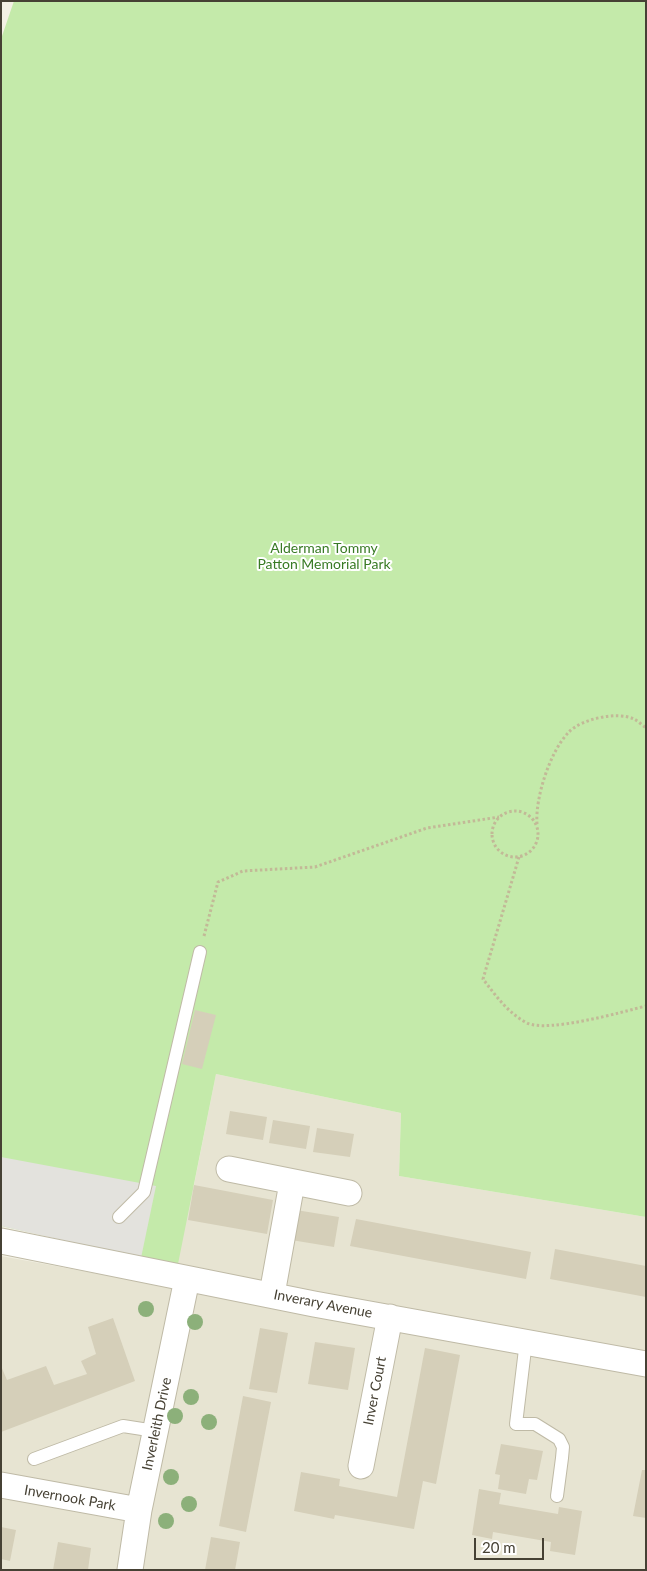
<!DOCTYPE html>
<html>
<head>
<meta charset="utf-8">
<style>
  body { margin:0 }
  #map { position:relative; width:647px; height:1571px; overflow:hidden; background:#f3f1e4; font-family:Lato,sans-serif }
  canvas { display:block }
  .frame { position:absolute; inset:0; border:2px solid #464134; pointer-events:none }
  .scale { position:absolute; left:474px; top:1538px; width:70px; height:22px; box-sizing:border-box; border:2px solid #464134; border-top:0; padding-left:6px; font-size:15px; line-height:18px; white-space:nowrap; color:#464134; -webkit-text-stroke:4px #fff; paint-order:stroke }
</style>
</head>
<body>
<div id="map">
<canvas width="647" height="1571"></canvas>
<div class="frame"></div>
<div class="scale">20 m</div>
</div>
<script>
const context = document.querySelector('canvas').getContext('2d');
context.lineJoin = 'round';
function fillPath(path, color) { context.fillStyle = color; context.fill(path, 'evenodd'); }
function strokePath(path, color, width, dash) { context.strokeStyle = color; context.lineWidth = width; context.lineCap = dash ? 'butt' : 'round'; context.setLineDash(dash || []); context.stroke(path); }
function label(font, color, halo, rows, align = 'center') {
  context.font = font + ' Lato,sans-serif'; context.lineWidth = 4; context.setLineDash([]); context.textBaseline = 'middle'; context.strokeStyle = halo; context.fillStyle = color; for (const [text, x, y, turn = 0] of rows) {
    context.save(); context.translate(x, y); context.rotate((+turn || 0) * Math.PI / 180); context.textAlign = isNaN(turn) ? turn : align; if (halo) context.strokeText(text, 0, 0); context.fillText(text, 0, 0); context.restore();
  }
}
fillPath(new Path2D(`
  M216,1074L401,1113L399,1176L646,1217V1570H1V1256L137,1281L194,1185Z`), '#e7e4d2');
fillPath(new Path2D(`
  M14,1H646V1217L399,1176L401,1113L216,1074L178,1264L1,1226V39Z`), '#c4eaaa');
fillPath(new Path2D(`
  M1,1157L156,1186L141,1258L1,1226Z`), '#e3e2dd');
fillPath(new Path2D(`
  M195,1010L216,1015L202,1069L182,1064Z
  M230,1111L267,1117L263,1140L226,1134Z
  M273,1120L310,1126L306,1149L269,1143Z
  M317,1128L354,1134L350,1157L313,1152Z
  M194,1185L273,1200L267,1234L188,1220Z
  M296,1210L339,1217L334,1247L291,1240Z
  M356,1219L531,1252L526,1279L350,1246Z
  M555,1249L646,1266V1297L550,1279Z
  M113,1318L135,1381L1,1432V1366L7,1380L46,1366L54,1385L87,1374L81,1361L96,1354L88,1327Z
  M260,1328L288,1333L277,1393L249,1389Z
  M315,1342L355,1348L348,1390L308,1384Z
  M425,1348L460,1355L436,1484L423,1481L414,1529L335,1515L334,1519L294,1511L301,1472L340,1479L339,1486L397,1497Z
  M243,1396L271,1402L246,1532L219,1526Z
  M501,1444L543,1451L537,1480L529,1479L526,1494L498,1489L500,1475L495,1474Z
  M642,1470H646V1518L633,1516Z
  M479,1489L501,1493L499,1504L558,1514L559,1507L582,1511L575,1555L550,1551L551,1542L493,1532L492,1539L472,1535Z
  M1,1527L16,1530L10,1561L1,1559Z
  M211,1537L240,1542L235,1570H205Z
  M58,1542L91,1548L88,1570H53Z`), '#d5cfb9');
const service = new Path2D(`
  M119,1217L144,1192L200,952
  M526,1341L516,1424H535L559,1439L563,1447L562,1458L557,1496
  M34,1459L123,1426L155,1431`);
const minor = new Path2D(`
  M229,1169L349,1193
  M1,1241L314,1304L646,1364
  M272,1294L292,1183
  M361,1466L390,1317
  M1,1485L139,1510
  M130,1570L139,1510L187,1279`);
strokePath(service, '#bfbaa6', 14);
strokePath(minor, '#bfbaa6', 27);
strokePath(new Path2D(`
  M492 834a23 23 0 1 1 46 0a23 23 0 1 1-46 0Z
  M537,824C535,798 550,751 569,732C581,719 617,711 634,719C638,721 642,725 646,728
  M519,857L483,979C496,996 508,1013 527,1023C548,1033 622,1012 646,1006
  M204,936L218,882L243,871L315,867L427,828L499,817`), '#c2b997', 3, [2.5, 2.5]);
strokePath(service, '#fff', 12);
strokePath(minor, '#fff', 25);
context.fillStyle = '#8cb07a';
for (const [x, y] of [
  [146,1309],
  [195,1322],
  [191,1397],
  [175,1416],
  [209,1422],
  [171,1477],
  [189,1504],
  [166,1521]
]) { context.beginPath(); context.arc(x, y, 8, 0, 2 * Math.PI); context.fill(); }
label('14px', '#387a24', '#fff', [
  ["Alderman Tommy",324,548],
  ["Patton Memorial Park",324,564]
]);
label('14px', '#464134', '#fff', [
  ["Inverary Avenue",323,1304,11],
  ["Inver Court",375,1391,-79],
  ["Inverleith Drive",157,1424,-78],
  ["Invernook Park",70,1498,10]
]);
</script>
</body>
</html>
